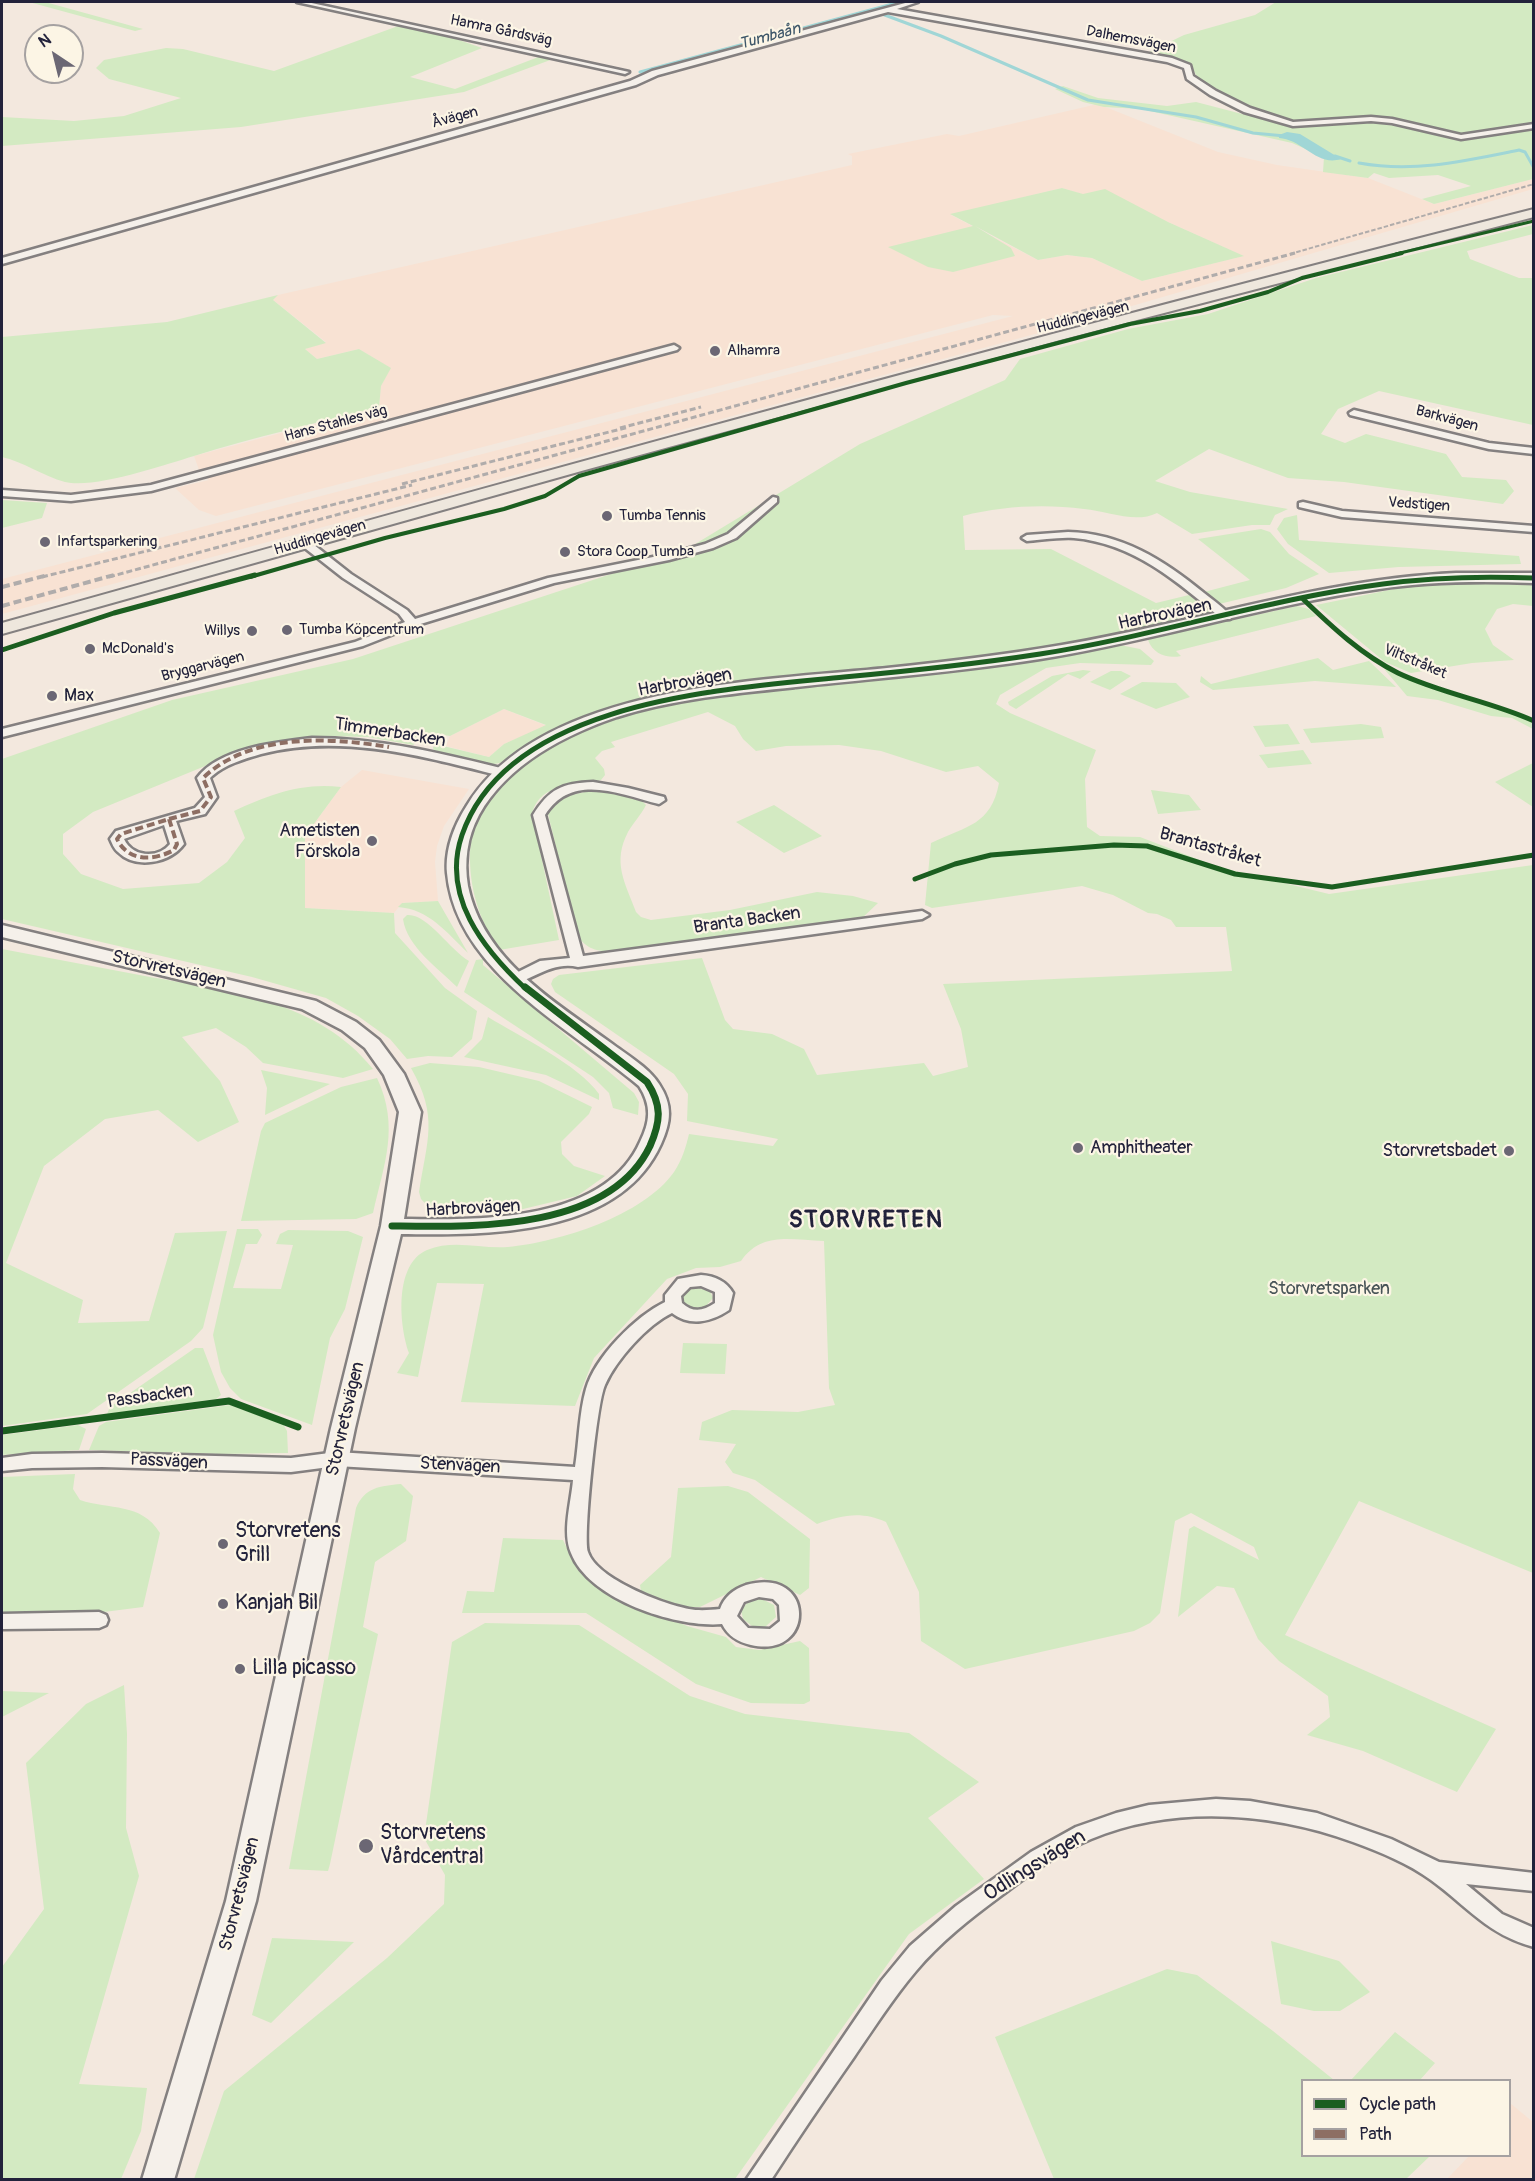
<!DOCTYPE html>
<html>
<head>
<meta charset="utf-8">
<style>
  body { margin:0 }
  #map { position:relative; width:1535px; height:2181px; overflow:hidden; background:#f3e8de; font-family:Pangolin,sans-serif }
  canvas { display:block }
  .frame { position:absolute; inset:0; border:3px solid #22223b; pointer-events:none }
  .legend { position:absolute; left:1301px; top:2079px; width:210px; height:78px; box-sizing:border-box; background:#fcf5e5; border:2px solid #a5a1a1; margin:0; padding:8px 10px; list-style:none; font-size:18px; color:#22223b }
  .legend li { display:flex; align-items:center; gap:12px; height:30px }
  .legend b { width:30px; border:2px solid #a5a1a1 }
  .north { position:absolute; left:24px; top:24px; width:60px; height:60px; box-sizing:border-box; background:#fcf5e5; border:2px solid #a5a1a1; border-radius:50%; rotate:325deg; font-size:16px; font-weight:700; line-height:24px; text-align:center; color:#22223b }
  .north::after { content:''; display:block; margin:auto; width:21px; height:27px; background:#6b6774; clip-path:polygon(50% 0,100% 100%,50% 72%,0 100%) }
</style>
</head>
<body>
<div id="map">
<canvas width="1535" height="2181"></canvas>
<div class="frame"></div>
<ul class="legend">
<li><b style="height:8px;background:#1b5e20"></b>Cycle path</li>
<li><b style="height:8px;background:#8d6e63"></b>Path</li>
</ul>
<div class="north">N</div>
</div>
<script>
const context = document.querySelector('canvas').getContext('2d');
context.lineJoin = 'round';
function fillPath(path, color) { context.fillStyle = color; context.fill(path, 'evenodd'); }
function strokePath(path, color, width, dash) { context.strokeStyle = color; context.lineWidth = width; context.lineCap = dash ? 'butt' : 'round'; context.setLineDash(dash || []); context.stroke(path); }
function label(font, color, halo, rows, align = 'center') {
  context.font = font + ' Pangolin,sans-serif'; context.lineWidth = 4.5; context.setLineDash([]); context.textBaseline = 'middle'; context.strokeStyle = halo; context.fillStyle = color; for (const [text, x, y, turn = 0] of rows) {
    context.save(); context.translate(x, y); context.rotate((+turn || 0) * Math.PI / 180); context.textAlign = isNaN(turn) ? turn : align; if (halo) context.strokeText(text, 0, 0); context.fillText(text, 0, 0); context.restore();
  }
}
fillPath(new Path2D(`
  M1098,104L1218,152L1277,165L1368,178L1434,204L1533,179V189L1046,331L2,614V579L1013,316L993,315L216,516L199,510L175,488L209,480L199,470L194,456L379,407L381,386L390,368L359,349L317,359L305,349L326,342L273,300L278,295L852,165V156L848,154L947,134L959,136ZM1062,188L1168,222L1243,256L1142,281L1092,258L1067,255L1038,260L951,215Z
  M504,709L547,726L504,744L489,757L446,746L450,736Z
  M362,770L469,789L444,826L437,846L435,862L438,901L402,903L394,913L305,908V836L341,787Z
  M1510,2103L1533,2122V2179H1447L1469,2156H1510Z`), '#f8e2d3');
fillPath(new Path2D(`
  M29,2H45L143,29L135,31Z
  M1276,2H1533V124L1468,135L1444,133L1392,120H1290L1253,109L1209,85L1197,77L1191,65L1184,62L1145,54L1184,35L1255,15Z
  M401,25L442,34L482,48L410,77L455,89L541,56L553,59L464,92L241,127L2,146V117L74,121L124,116L181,98L109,79L96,68L104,60L166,48L183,49L274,71Z
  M1063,86L1098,98L1167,106L1196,102L1246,115L1248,113L1298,125L1384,122L1443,137L1461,138L1488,137L1533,128V179L1434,204L1422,199L1471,186L1438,175L1389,178L1374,173L1368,178L1323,172L1324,157L1292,143L1141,109L1104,107L1083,102L1055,89Z
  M1062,188L1083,194L1105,189L1168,222L1244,256L1142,281L1092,258L1067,255L1038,260L975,226L1011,248L1015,256L953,272L928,267L888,247L973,226L950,214Z
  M1533,225V234L1467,251L1470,259L1519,278H1533V425L1379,391L1338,409L1321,434L1345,443L1366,434L1446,454L1462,477L1506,480L1514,491L1503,504L1344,482L1288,478L1209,449L1155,481L1190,492L1288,509L1275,515L1270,525H1252L1192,534L1157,513C1135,524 1108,511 1084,509C1044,504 1002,506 963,516L965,550L1051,549L1156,603L1189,595L1211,612L1084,640L990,655L718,685L651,696L591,714L556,729L500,763L488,765L434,751L433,747L439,745L489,757L504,744L546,725L504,709L450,736L430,733L413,745L368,737L328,736L269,744L232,755L93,812L63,834V854L81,874L123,889L199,883L227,862L245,838L234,811C268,795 302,782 341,787L305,836V908L394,913L395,933L445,988L477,1011L472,1039L452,1057L428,1056L407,1059L390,1039L358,1016L326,998L252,977L2,919V759L172,700L353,659L687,549L860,444L1005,380L1020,359L1128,329L1208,314L1316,278Z
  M278,295L273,300L326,343L305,349L317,359L359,349L391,368L381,386L379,407C317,423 255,437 194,456C164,465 95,489 65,482C43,476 24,462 2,457V337L167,322Z
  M2,500L47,503L42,518L2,528Z
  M1297,515L1299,540L1519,556L1521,564L1399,567L1329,573L1288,544L1277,529L1284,518Z
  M1261,529L1270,532L1289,554L1319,574L1286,588L1219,604L1204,592L1250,580L1198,539Z
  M1468,581L1533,583V606L1513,604L1497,609L1485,629L1493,645L1514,660L1472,663L1411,673L1385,662L1316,605L1404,587Z
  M1297,606L1309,609L1316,616L1176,651L1181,656C1167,659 1153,654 1148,640L1152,638Z
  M1120,645L1140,649L1154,661L1151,665L1080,663L1046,668L1000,695L996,704L1010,713L1096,750L1085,779L1087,827L1100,836L1140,837L1218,867L1329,894L1533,865V1573L1359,1501L1285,1635L1496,1729L1457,1792L1363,1751L1307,1735L1330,1717L1328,1696L1279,1661L1258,1639L1234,1588L1217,1586L1178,1617L1189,1529L1194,1526L1259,1560L1254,1547L1191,1513L1175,1521L1160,1613L1150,1623L1134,1631L965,1669L921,1641L919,1592L886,1522C861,1511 842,1515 817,1524L755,1480L733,1473L725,1462L736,1444L699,1440L702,1422L732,1410L798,1412L835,1405L829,1388L824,1241C791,1240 762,1231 741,1261L720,1267L696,1268L667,1279L594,1358L575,1406L461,1402L484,1284L437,1283L418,1377L397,1373L409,1353C399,1325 394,1264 427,1250C454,1239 480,1249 508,1247C559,1242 643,1216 674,1172C682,1160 686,1147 689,1134L773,1146L778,1139L687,1121L688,1094L674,1074L555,992L551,984L553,979L559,975L702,958L725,1020L733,1029L772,1034L804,1049L817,1075L924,1063L933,1076L968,1067L961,1029L943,984L1232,971L1226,927H1176L1171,920L1157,914L1148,913L1113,895L1082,886L932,908L925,905L931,843C967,826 991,825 999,783L978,766L946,772L881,751L839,745L786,746L756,751L743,739L735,726L708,712L611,742L615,747L602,751L595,758L604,769L605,775L601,780C575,789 542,780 532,813L559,940L499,950C479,920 469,888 470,852C472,820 489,796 512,775C589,708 695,696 792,686C840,681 889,676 937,671C998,665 1059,656 1120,645Z
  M1318,658L1333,670L1369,661L1396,687L1315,681L1213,690L1200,682L1201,676L1211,684Z
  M1387,669L1498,707L1533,723V729L1512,718L1491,716L1438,700L1407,696L1385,670Z
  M1083,670L1091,671L1080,679L1068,674L1016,709L1009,705L1008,702L1052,676Z
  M1111,671H1121L1131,676L1110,690L1090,682Z
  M1142,682L1176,683L1190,697L1156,709L1120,694Z
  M1288,724L1300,744L1265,747L1253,726Z
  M1361,724L1381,727L1384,738L1311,743L1303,729Z
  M1303,750L1312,764L1268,768L1259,755Z
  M1533,763V807L1495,782Z
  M593,790C609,790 634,791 646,805C641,815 633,823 628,832C612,863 625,882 636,912L641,917L651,920L730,910L817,892L853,896L878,903L860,920L616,952C599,951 589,951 578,937L548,814L559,798Z
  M1151,790L1189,795L1201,810L1158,814Z
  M774,805L822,836L784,853L736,822Z
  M438,901L468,953C447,933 429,909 398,907L402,903Z
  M407,915C427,913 450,950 469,961L457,987C438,968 407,947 403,919Z
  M2,949C51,958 101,968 150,977C230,991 319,1001 373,1069L343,1078L263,1063L246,1047L216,1028L182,1037L220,1081L239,1122L198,1142L158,1110L105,1119L44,1166L6,1263L83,1300L78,1323L149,1321L175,1233L227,1231L203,1328L191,1341L87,1414L2,1426Z
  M483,959V965L634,1093L639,1102L638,1115L613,1108L609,1093L593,1077L464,992L476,960Z
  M488,1017C519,1036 579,1065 599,1094V1100L546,1075L464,1057L482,1039Z
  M430,1063L479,1067L539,1081L592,1107L589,1114L561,1142L562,1154L574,1166L605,1176L577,1196L519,1210L430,1209L421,1199L419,1192C427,1140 439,1117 411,1068Z
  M261,1070L330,1084L265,1115L267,1088Z
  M377,1078C400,1127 384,1164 373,1213L356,1219L241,1221L261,1131L265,1123L341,1087Z
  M237,1229H258L262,1235L257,1244H246L233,1288L281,1289L293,1245L276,1244L280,1234L288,1230L348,1231L363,1237L345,1309L330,1338L312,1425L241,1399L230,1388L221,1372L213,1335Z
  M694,1287L710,1291L713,1298L705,1307L694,1308L683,1302L682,1295Z
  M683,1343L727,1344L725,1374L680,1373Z
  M195,1348H203L221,1395L216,1399L107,1414L110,1407Z
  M230,1405L283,1424L287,1431L288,1453L219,1454L89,1450L99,1426L106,1422Z
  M78,1425L86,1429L79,1450L2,1455V1435Z
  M75,1474L73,1489L80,1500C109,1510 141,1502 160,1533L143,1607L96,1613H2V1477Z
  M401,1484L413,1496L406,1541L375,1562L363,1627L378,1634L330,1864L328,1871L289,1869L356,1508C365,1487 380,1486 401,1484Z
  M728,1486L748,1492L810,1539L809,1588L800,1595L761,1577L700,1607L685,1608L641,1591L640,1585L671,1557L678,1488Z
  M503,1538L563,1540L577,1569L596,1587L687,1626L726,1637L736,1647L759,1650L800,1641L809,1648L810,1701L804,1704L751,1703L696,1684L586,1613H462L467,1591L494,1592Z
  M760,1598L774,1605L776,1617L765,1627L752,1626L743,1619L741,1610L748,1602Z
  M485,1623L579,1625L690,1696L745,1714L909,1733L979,1782L928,1818L984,1879L909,1934L735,2179H194L224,2091L387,1958L444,1904L445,1875L424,1838L452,1642Z
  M124,1685L127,1734L126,1828L139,1876L79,2084L147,2088L141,2131L121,2179H2V1967L44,1909L26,1763L86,1704Z
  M2,1691L49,1693L2,1717Z
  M272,1938L354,1942L271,2023L252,2015Z
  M1271,1941L1339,1961L1370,1992L1340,2011H1314L1281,2004Z
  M1167,1969L1197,1975L1273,2031L1334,2080H1302V2156H1430L1406,2179H1054L995,2037Z
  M1395,2032L1435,2063L1420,2080H1351Z`), '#d3eac2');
fillPath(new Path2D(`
  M1287,132L1300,134L1341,159C1317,167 1302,139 1279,138V135Z`), '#a0d6d6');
strokePath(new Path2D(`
  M882,14L941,36L1088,100L1196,117L1253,133L1285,136
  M640,72L900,2
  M1335,156L1350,161
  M1359,163C1414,173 1465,161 1519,150L1525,152L1534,168`), '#a0d6d6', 3);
const street = new Path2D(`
  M297,2H307L629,72L625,74Z
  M909,2H918L897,9L1172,58L1190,65L1193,76L1216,91L1250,108L1293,122L1371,117L1392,119L1461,135L1534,124V128L1461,139L1392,123L1371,121L1293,126L1244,112L1210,95L1187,79L1184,68L1167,62L888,12L658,75L636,85L2,264V258L630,81L652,71Z
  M674,345L679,348L677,350L151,491L71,501L2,496V490L71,495L151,485Z
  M1354,410L1489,443L1534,448V454L1489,449L1350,415L1349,413Z
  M773,497L777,498V502L736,538L713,548L669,560L554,583L414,626L363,646L2,737V729L355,642L405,622L399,614L343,578L301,545V541H309L351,574L407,610L415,619L548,578L668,554L705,544L728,534Z
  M1303,502L1342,511L1534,526V532L1342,517L1299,507V503Z
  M1068,532C1121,533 1164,560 1204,593C1213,600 1224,608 1232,617L1230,619H1222C1178,582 1133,543 1074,538C1058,537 1042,540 1027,541L1022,538L1027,535Z
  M312,738C380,738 444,754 509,770L511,773L505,777C425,757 343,733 261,754C244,759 226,764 212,776L210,778L217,797L205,814L176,821L184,844C170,863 136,870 118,852C114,849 112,843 110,839L116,831L195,808L205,797L197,778C219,748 277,742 312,738ZM164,825L170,844C158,859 132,857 124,839Z
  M593,782L628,788L664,797L665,800L659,804C619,794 572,772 545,815L583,956L922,911L929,915L922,919L578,967C549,960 527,986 510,982L508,979L510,976L540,961L570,958L533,815C549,789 562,783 593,782Z
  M701,1275C715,1276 726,1281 733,1293L729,1310C711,1322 690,1327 672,1313C647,1325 616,1360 605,1385C597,1402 583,1535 588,1552C597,1579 663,1604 689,1609C699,1611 710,1610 720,1609C724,1597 734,1589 746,1585C816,1565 816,1660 751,1645C738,1642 728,1636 722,1624C677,1628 589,1600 571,1553C562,1532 571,1503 573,1480L337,1466L291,1472L102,1467L32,1468L2,1471V1458L32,1454L102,1453L291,1458L337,1452L575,1467C579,1442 579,1413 586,1389C595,1357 636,1316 665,1302V1295L678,1279ZM701,1286L715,1292V1303C703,1311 693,1313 682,1303L681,1296L690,1287ZM759,1597L773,1599L779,1605L780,1621L770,1629L748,1628L737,1616L744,1602Z
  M99,1612L106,1615L108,1620L106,1625L99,1628L2,1629V1614Z
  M1216,1799L1250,1801L1317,1813L1391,1839L1439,1862L1534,1873V1891L1466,1884L1502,1914L1534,1928V1947C1488,1935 1467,1906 1431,1880C1408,1863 1380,1852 1353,1842C1271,1812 1173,1805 1091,1839C1059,1852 1029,1875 1002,1895C971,1918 940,1942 916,1971C893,1998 874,2028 854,2057C826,2097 798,2138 771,2180H746L882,1980L910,1946L956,1906L1031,1852L1076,1827L1116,1813L1149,1805Z`);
const secondary = new Path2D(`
  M1456,573H1534V583C1482,581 1430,581 1379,589C1265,605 1154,641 1040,659C959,672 878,678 796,687C736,693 675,699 617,717C564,735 507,765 479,815C467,837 464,862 468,886C483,960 554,1001 611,1043C627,1055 648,1067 659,1084C673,1105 671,1122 661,1144C619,1237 487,1235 401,1234L355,1428L256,1901L174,2180H142L226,1901L331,1428L381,1226L399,1112L384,1075L365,1048L342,1030L302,1009L2,937V925L316,1001L356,1022L379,1040L404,1074L421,1112L404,1219C477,1220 604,1223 640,1142C650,1122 652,1106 639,1086C571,1028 456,972 447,873C445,850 454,826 466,807C539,684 761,681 887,668C945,662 1004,655 1062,645C1194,623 1321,579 1456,573Z`);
const primary = new Path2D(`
  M1534,209V217L1060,340L585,470L2,634V623C511,480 1020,339 1534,209Z`);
strokePath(street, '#848080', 5);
strokePath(secondary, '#848080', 5);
strokePath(primary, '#848080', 4);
fillPath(street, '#f5f0ea');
fillPath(secondary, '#f5f0ea');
fillPath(primary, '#eee7dd');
strokePath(new Path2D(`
  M1290,254L1534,184`), '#b0acab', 2, [4.5, 2]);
strokePath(new Path2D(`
  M620,428L701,407
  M402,484L629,427
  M42,577L412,485
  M109,577L1295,253`), '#b0acab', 3, [6, 3]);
strokePath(new Path2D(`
  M2,587L48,575
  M2,606L114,575`), '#b0acab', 4, [8, 4]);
strokePath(new Path2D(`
  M169,819L177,844L174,850C154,861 128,862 117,839L121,834Z
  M169,819L200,811L211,797L203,778C250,733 329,737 389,747`), '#8d6e63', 4, [8, 4]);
strokePath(new Path2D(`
  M1396,254L1534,221`), '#1b5e20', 3);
strokePath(new Path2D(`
  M250,577L385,538L504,509L545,496L579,476L906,383L1130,324L1200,311L1268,292L1302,278L1402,253`), '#1b5e20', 4);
strokePath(new Path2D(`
  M1303,599C1332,627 1362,655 1398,673C1442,694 1490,701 1534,721
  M2,650L114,613L255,575
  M915,879L955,864L991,855L1114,845L1147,846L1235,874L1332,887L1534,855
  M526,989C483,949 441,896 462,835C508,700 726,689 844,677C910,671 975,664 1040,654C1156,636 1267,599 1383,584C1433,577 1483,576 1534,578`), '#1b5e20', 5);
strokePath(new Path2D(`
  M392,1226C471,1227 609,1232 650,1146C661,1121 662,1105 647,1082L525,987
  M2,1431L229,1401L298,1427`), '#1b5e20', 7);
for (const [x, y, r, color] of [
  [715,351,6,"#6b6774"],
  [607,516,6,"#6b6774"],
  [45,542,6,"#6b6774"],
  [565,552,6,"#6b6774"],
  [287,630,6,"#6b6774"],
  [252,631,6,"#6b6774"],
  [90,649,6,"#6b6774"],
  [52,696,6,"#6b6774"],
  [372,841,6,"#6b6774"],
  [1078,1148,6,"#6b6774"],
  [1509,1151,6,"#6b6774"],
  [223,1544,6,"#6b6774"],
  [223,1604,6,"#6b6774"],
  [240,1669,6,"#6b6774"],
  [366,1846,8,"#6b6774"]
]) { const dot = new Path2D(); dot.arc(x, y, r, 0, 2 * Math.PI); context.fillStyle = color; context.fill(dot); strokePath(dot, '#fcf5e5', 2); }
label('15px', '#22223b', '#fcf5e5', [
  ["Hamra Gårdsväg",501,31,12],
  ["Dalhemsvägen",1131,40,11],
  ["Åvägen",455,118,-15],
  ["Huddingevägen",1083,318,-14],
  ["Barkvägen",1447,419,15],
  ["Hans Stahles väg",336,424,-15],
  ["Vedstigen",1419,505,4],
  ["Huddingevägen",320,538,-16],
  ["Viltstråket",1415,662,23],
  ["Bryggarvägen",203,667,-14]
]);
label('15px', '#22223b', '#fcf5e5', [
  ["Alhamra",727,351],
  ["Tumba Tennis",619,516],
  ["Infartsparkering",57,542],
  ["Stora Coop Tumba",577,552],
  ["Tumba Köpcentrum",299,630],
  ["Willys",240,631,"right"],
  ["McDonald's",102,649]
], 'left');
label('italic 16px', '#3d5669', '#fcf5e5', [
  ["Tumbaån",770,37,-15]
]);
label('18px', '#22223b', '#fcf5e5', [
  ["Harbrovägen",1165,615,-12],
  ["Harbrovägen",685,683,-10],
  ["Timmerbacken",390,733,9],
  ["Brantastråket",1210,848,16],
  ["Branta Backen",747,921,-8],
  ["Storvretsvägen",169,970,13],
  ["Harbrovägen",473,1209,-3],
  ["Passbacken",150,1397,-8],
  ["Storvretsvägen",346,1419,-77],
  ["Passvägen",169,1462,3],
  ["Stenvägen",460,1466,3],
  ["Storvretsvägen",240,1894,-76]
]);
label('18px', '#22223b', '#fcf5e5', [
  ["Max",64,696],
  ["Ametisten",360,831,"right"],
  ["Förskola",360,852,"right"],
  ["Amphitheater",1090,1148],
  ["Storvretsbadet",1497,1151,"right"]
], 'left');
label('18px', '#485457', '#fcf5e5', [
  ["Storvretsparken",1329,1289]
]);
label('21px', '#22223b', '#fcf5e5', [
  ["Storvretens",235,1532],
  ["Grill",235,1556],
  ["Kanjah Bil",235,1604],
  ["Lilla picasso",252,1669],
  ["Storvretens",380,1834],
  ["Vårdcentral",380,1858]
], 'left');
label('21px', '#22223b', '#fcf5e5', [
  ["Odlingsvägen",1035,1866,-32]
]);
context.letterSpacing = '1.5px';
label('bold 24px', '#22223b', '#fcf5e5', [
  ["STORVRETEN",866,1221]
]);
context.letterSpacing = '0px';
</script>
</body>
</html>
